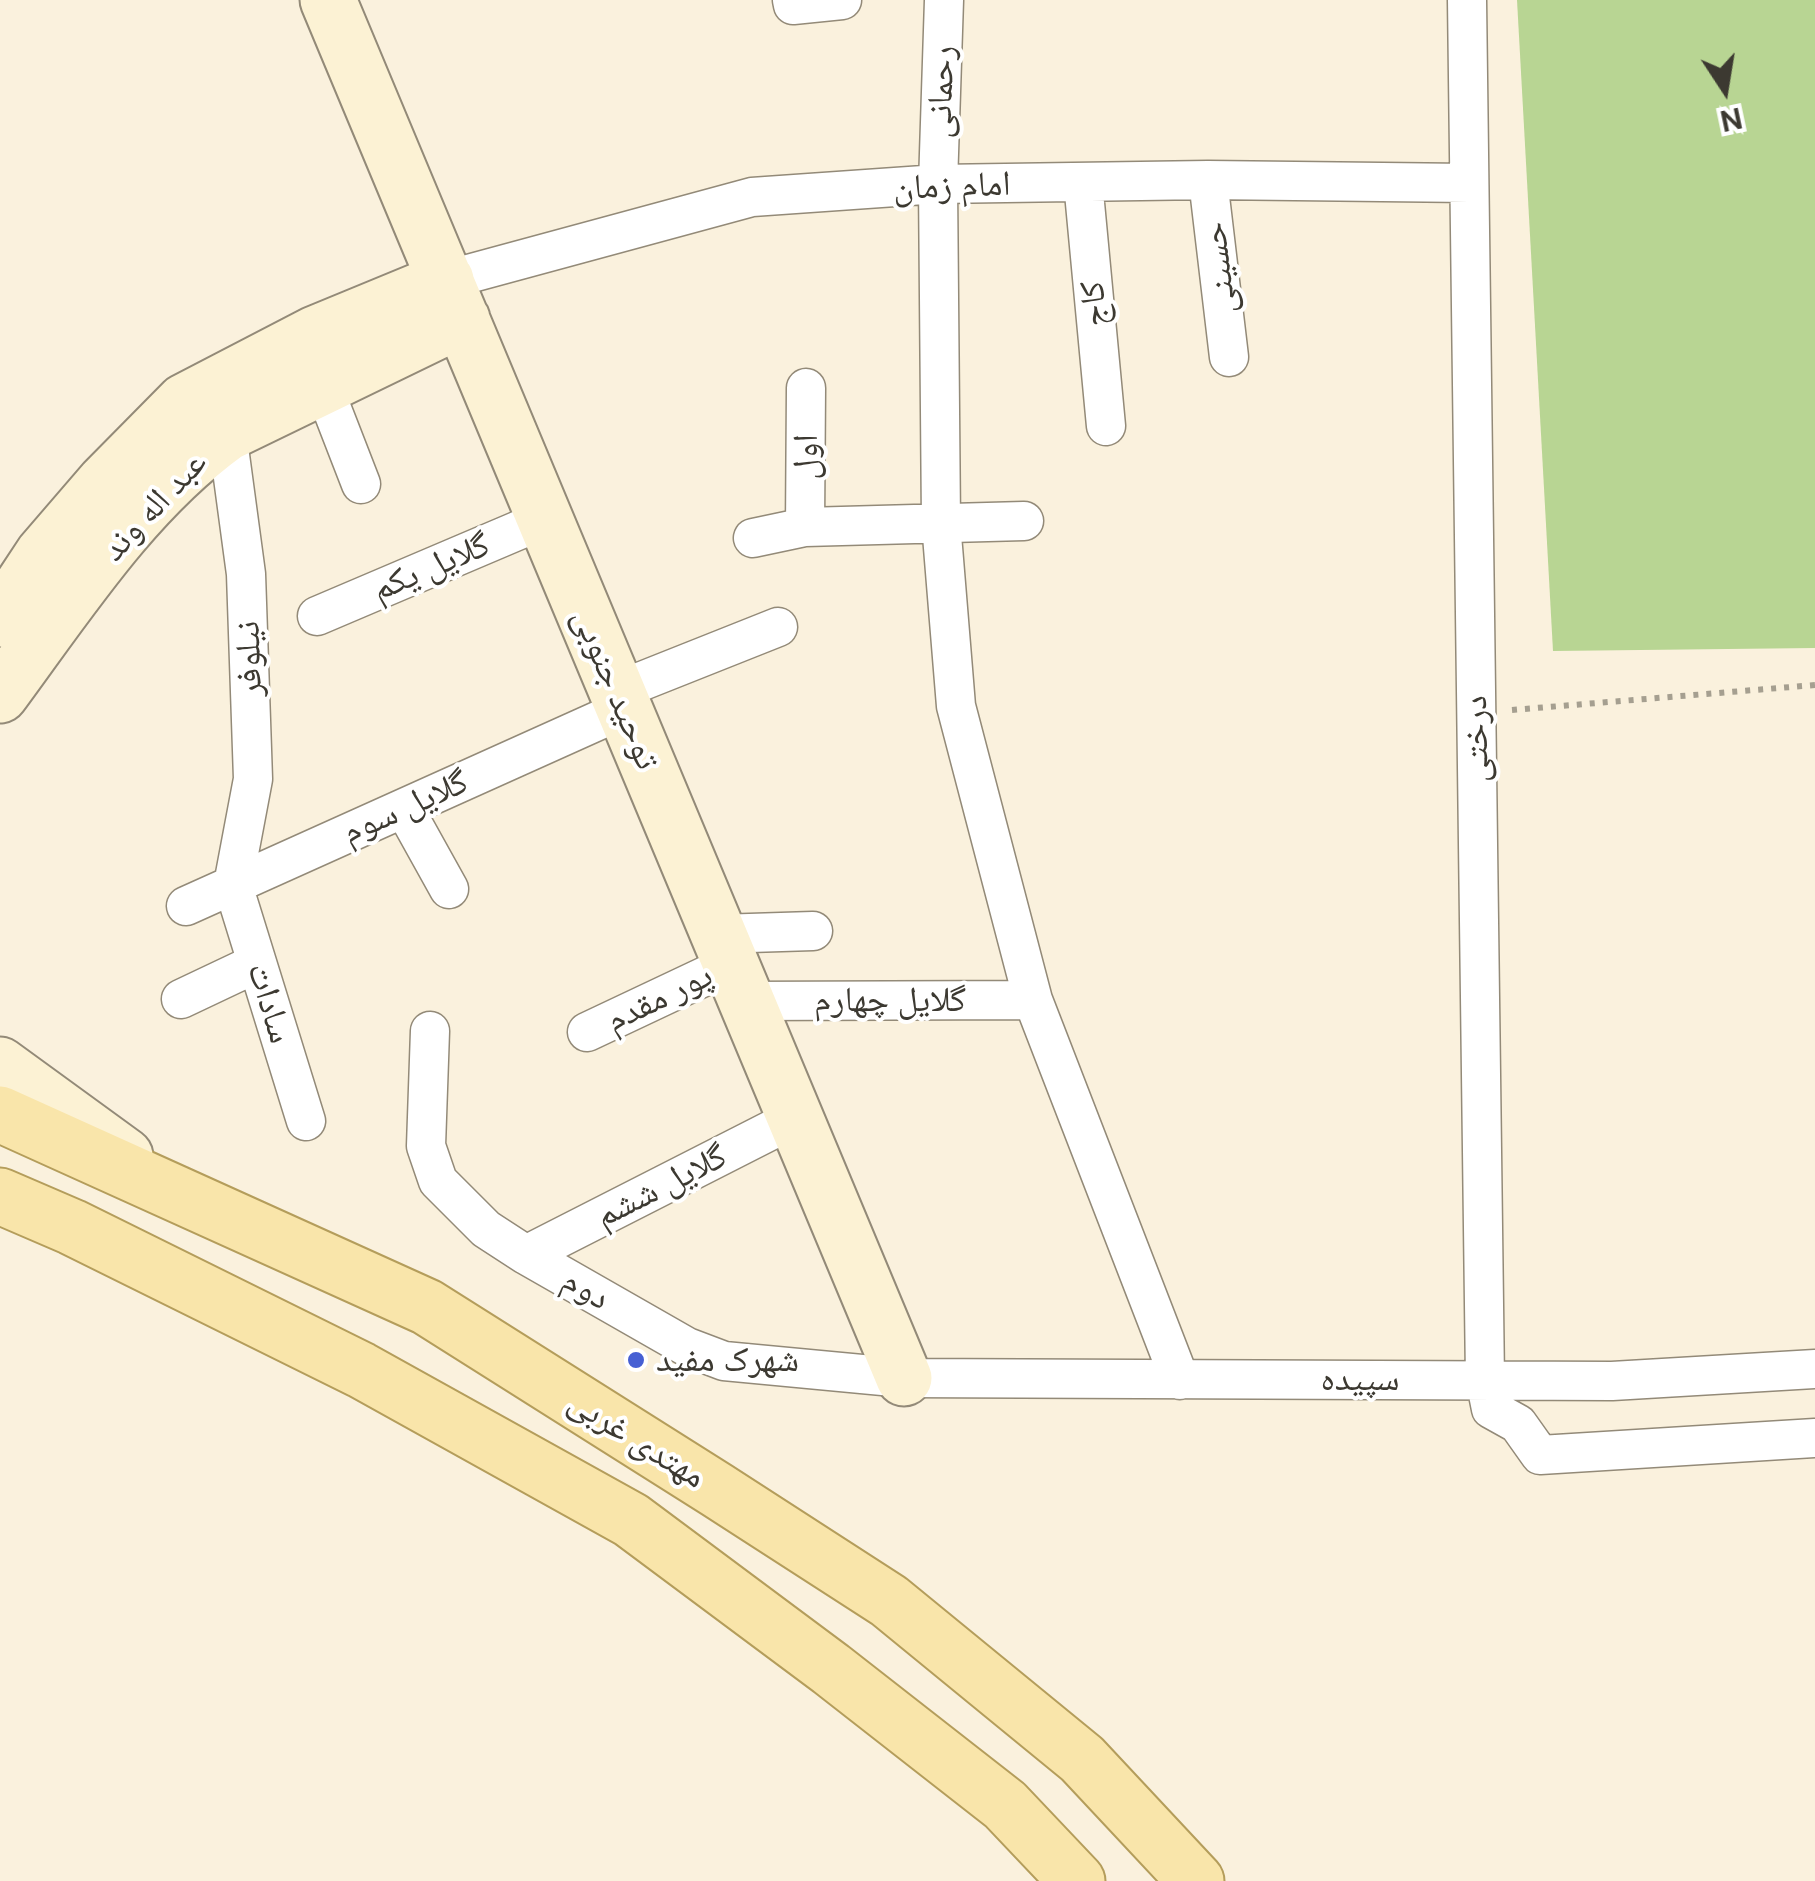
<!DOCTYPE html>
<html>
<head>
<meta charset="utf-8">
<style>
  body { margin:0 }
  #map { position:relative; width:1815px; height:1881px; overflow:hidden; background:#faf1dd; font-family:"Public Sans",sans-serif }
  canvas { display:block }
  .north { position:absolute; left:1675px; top:40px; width:100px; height:100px; -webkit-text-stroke:8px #fff; paint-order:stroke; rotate:168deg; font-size:28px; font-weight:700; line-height:40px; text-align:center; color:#3c3931 }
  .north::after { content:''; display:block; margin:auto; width:35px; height:45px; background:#3c3931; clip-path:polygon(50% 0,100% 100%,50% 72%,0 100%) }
</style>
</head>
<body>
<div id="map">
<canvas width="1815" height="1881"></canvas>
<div class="north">N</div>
</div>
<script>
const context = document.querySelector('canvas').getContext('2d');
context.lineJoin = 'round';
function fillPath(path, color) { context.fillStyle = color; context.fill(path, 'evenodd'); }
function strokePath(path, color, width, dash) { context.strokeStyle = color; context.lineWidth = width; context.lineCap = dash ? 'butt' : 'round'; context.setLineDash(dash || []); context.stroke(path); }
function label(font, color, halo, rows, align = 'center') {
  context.font = font + ' "Public Sans","Noto Naskh Arabic",sans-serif'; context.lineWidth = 8; context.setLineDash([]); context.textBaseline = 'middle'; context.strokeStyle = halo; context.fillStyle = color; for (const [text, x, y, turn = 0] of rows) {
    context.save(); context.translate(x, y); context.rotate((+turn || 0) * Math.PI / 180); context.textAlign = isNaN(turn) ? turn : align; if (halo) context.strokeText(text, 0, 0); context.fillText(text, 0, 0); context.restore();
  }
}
fillPath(new Path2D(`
  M1517,0H1815V648L1553,651Z`), '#b8d593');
const street = new Path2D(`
  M792,0L793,5L842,0
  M944,0L938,184L941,523L956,706L1033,1000L1180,1380
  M1467,0L1485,1379L1491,1409L1518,1424L1540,1455L1815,1438
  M1208,180L1229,357
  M1083,182L1106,426
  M446,280L752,197L938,184L1208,180L1469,183
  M323,386L361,484
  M227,433L246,574L253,779L233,885L306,1121
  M805,527L806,388
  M753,538L805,527L1024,521
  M317,616L545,519
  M617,691L778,627
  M404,808L449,889
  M186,906L624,709
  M718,934L813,931
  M181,999L257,963
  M746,1001L1033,1000
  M430,1031L426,1146L438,1181L486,1229L526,1255L687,1347L724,1361L904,1378L1612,1381L1815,1369
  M587,1032L731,964
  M526,1255L795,1118`);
const secondary = new Path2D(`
  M328,0L904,1378
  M0,619L43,554L105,482L184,402L315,334L446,280
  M0,695C68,603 133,501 227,433L462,319
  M0,1065L125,1156`);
const primary = new Path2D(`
  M0,1114L427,1307L717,1490L889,1601L1082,1759L1196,1881
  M0,1196L72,1227L361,1370L631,1520L831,1669L1005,1805L1077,1881`);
strokePath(street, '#938a78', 41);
strokePath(secondary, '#938a78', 59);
strokePath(primary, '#b49d5b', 59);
strokePath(new Path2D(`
  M1512,710L1815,685`), '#a59f90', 6, [5, 8]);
strokePath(street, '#fff', 38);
strokePath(secondary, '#fcf2d4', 55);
strokePath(primary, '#f9e5aa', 55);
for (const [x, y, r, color] of [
  [636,1360,10,"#465fd3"]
]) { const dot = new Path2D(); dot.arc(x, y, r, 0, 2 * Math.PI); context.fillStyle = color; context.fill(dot); strokePath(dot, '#fff', 4); }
label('35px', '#3c3931', '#fff', [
  ["رحمانی",941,92,-88],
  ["امام زمان",952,186,-2],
  ["حسینی",1219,268,-97],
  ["کاج",1094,304,-95],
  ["اول",806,457,-90],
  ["عبد اله وند",154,506,-47],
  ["گلایل یکم",431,567,-23],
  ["نیلوفر",249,659,-92],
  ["توحید جنوبی",616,689,67],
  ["درختی",1476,739,-91],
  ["گلایل سوم",405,807,-24],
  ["پور مقدم",659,998,-26],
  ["گلایل چهارم",890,1000],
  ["سادات",270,1003,73],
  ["گلایل ششم",661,1186,-27],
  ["دوم",586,1289,30],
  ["سپیده",1360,1379],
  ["مهتدی غربی",637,1439,32]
]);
label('35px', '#3c3931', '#fff', [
  ["شهرک مفید",656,1360]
], 'left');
</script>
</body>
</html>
